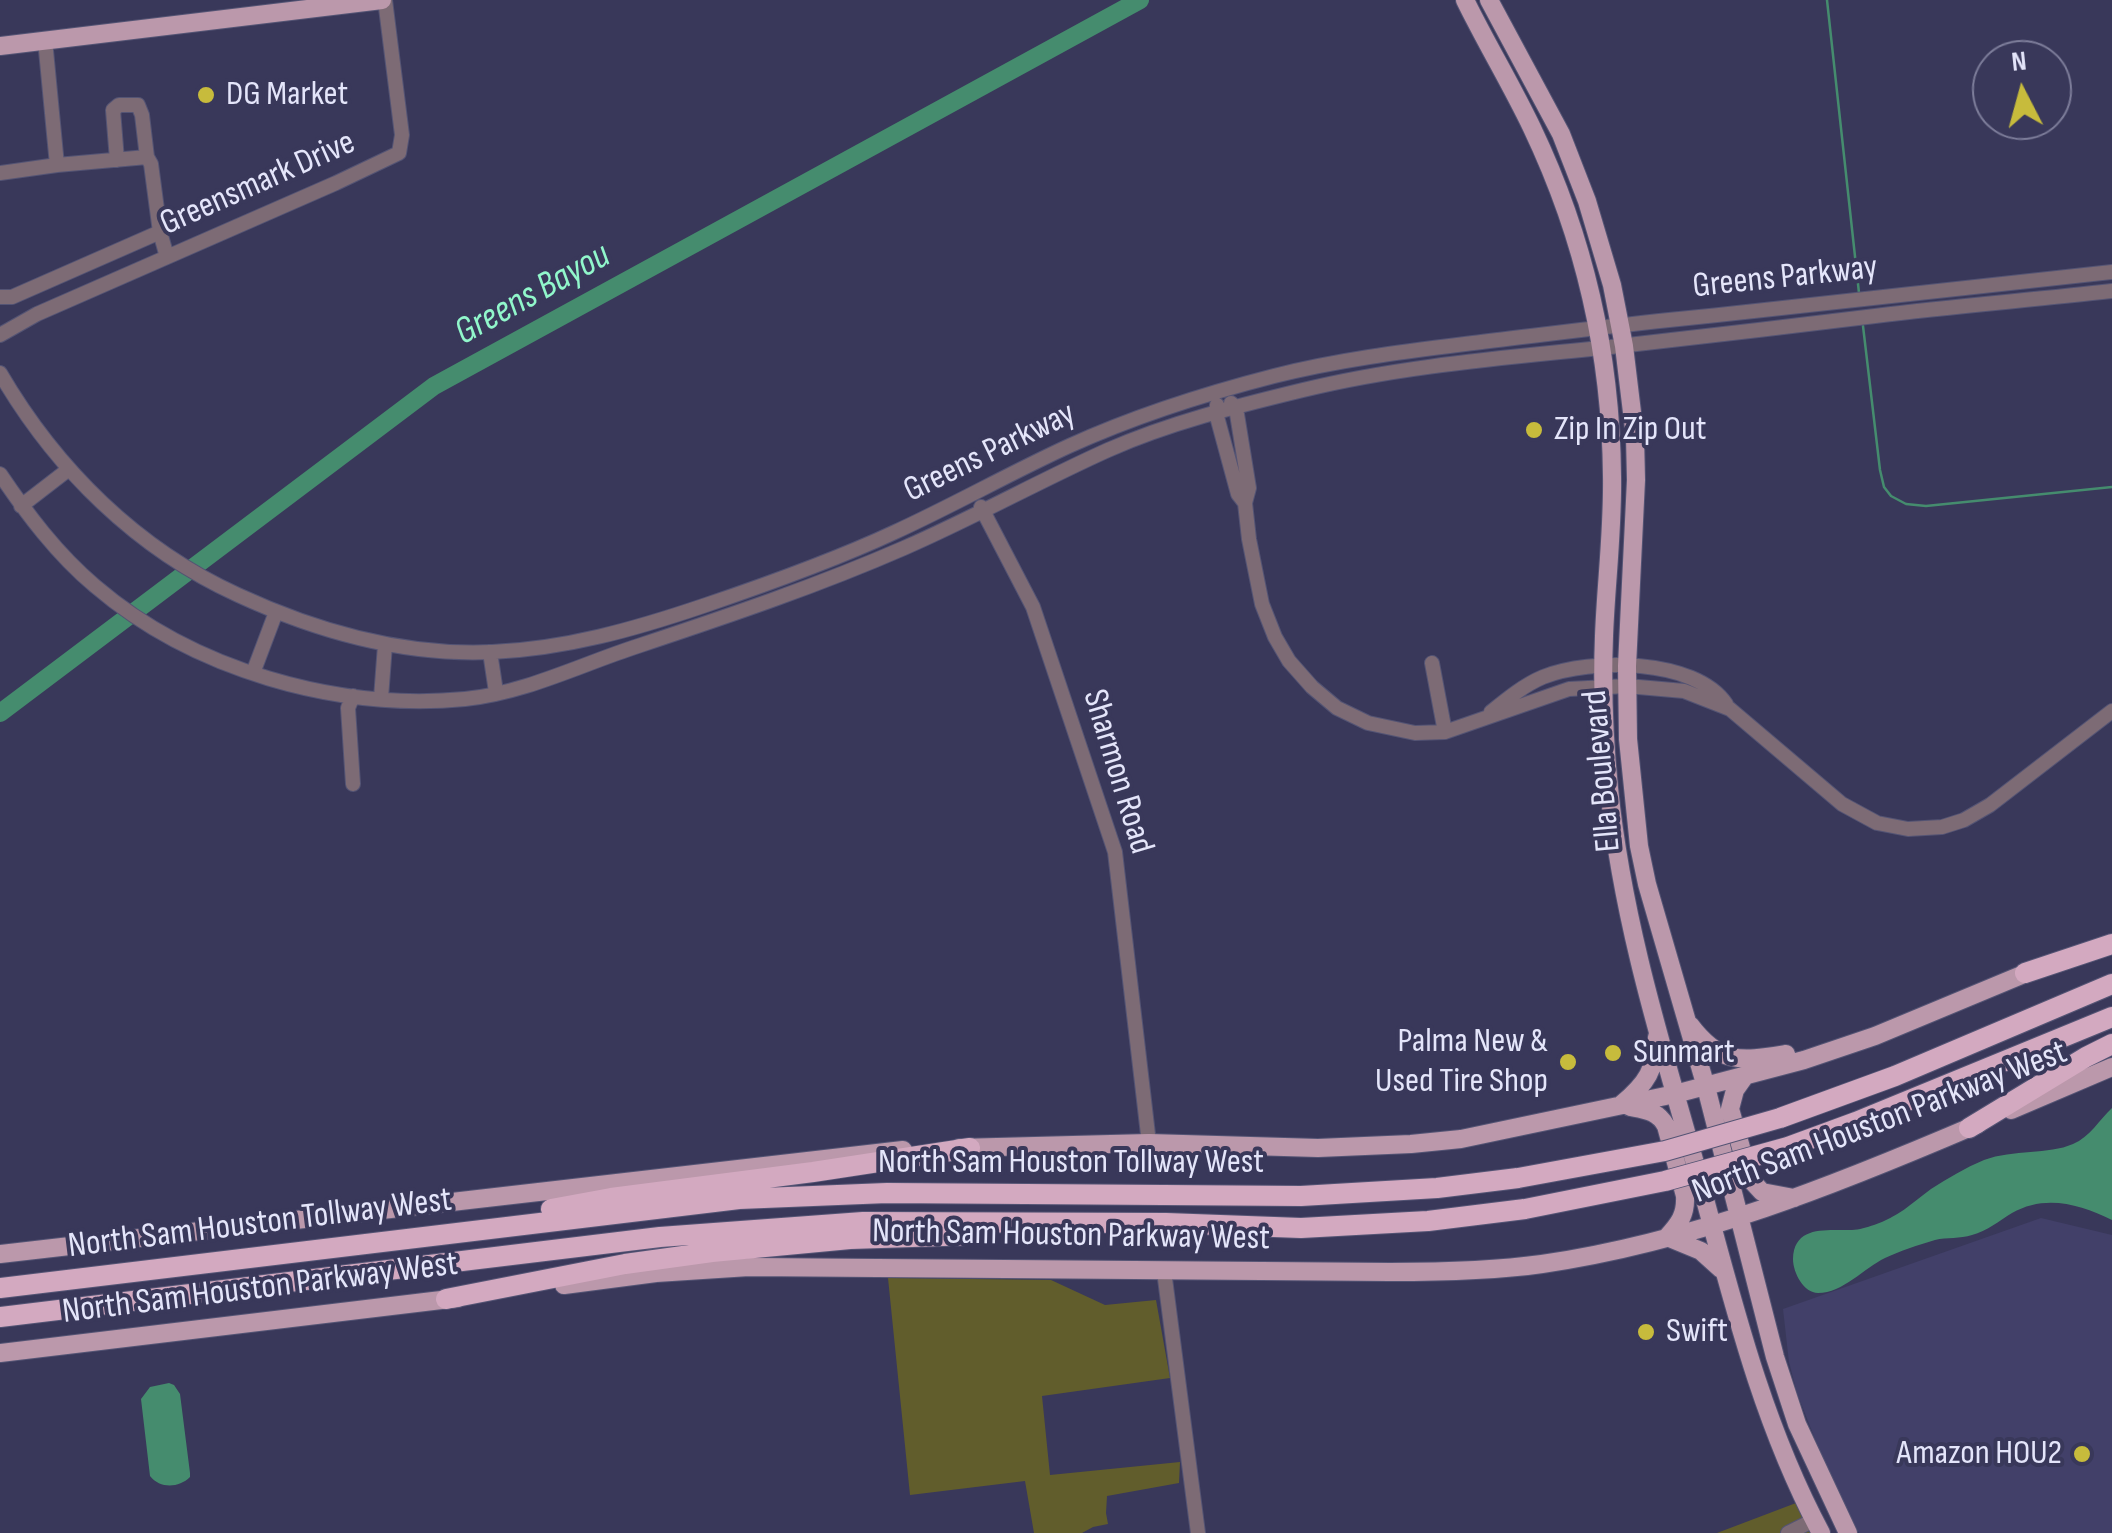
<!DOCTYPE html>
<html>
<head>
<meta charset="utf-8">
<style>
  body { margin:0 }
  #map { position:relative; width:2112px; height:1533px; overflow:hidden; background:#39385a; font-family:"Sofia Sans Condensed",sans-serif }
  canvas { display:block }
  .north { position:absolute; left:1972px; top:40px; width:100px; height:100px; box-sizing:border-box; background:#39385a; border:2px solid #7d7d9a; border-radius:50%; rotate:354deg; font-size:28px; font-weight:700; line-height:40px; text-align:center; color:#e4e5fa }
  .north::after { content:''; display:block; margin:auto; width:35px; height:45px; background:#c7bb3c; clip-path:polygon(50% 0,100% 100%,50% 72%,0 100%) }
</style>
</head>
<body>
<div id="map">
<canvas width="2112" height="1533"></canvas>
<div class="north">N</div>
</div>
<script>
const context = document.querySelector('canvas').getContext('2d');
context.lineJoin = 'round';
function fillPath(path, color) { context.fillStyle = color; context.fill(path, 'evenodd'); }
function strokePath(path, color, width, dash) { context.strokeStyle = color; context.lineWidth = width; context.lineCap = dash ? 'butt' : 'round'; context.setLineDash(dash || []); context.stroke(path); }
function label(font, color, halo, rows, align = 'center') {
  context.font = font + ' "Sofia Sans Condensed",sans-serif'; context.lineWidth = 8; context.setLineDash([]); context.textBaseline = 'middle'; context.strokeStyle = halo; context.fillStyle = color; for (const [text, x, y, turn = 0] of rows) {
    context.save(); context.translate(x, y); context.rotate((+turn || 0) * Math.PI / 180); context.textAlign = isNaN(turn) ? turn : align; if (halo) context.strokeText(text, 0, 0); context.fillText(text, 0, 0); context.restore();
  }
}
fillPath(new Path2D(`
  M2041,1218L2112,1235V1533H1859L1826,1467L1797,1393L1789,1362L1783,1309Z`), '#424069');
fillPath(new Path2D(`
  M888,1278L1051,1280L1105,1305L1156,1300L1170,1378L1042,1396L1050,1475L1180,1462L1179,1483L1107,1496L1106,1513L1108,1524L1093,1527L1082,1533H1034L1025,1481L910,1495Z
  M1796,1503L1813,1533H1717Z`), '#615d2c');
fillPath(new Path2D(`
  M2112,1108V1220C2080,1204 2045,1194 2012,1213C1999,1221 1987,1231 1972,1235C1960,1239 1947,1237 1935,1240C1918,1245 1900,1251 1885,1258C1864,1268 1843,1293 1818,1293C1804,1293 1793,1273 1793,1259C1794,1224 1829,1231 1852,1230C1859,1230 1867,1227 1874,1225C1898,1217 1911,1204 1931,1189C1948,1178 1965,1168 1984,1160C2014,1149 2048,1155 2073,1144C2090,1137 2099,1120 2112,1108Z
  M169,1383L174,1385L180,1394L190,1473V1477C179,1488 160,1489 150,1476L141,1399L150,1387Z`), '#458c6e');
strokePath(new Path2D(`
  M1827,0L1859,293
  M1863,326L1880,470L1884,487L1891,496L1906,504L1926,506L2112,487`), '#458c6e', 2.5);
strokePath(new Path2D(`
  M0,713L434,386L1140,0`), '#458c6e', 18);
const minor = new Path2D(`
  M117,160L113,110L119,105H138L142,115L147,157
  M57,165L147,157L151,164L160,232
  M0,173L57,165L45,40
  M0,297H12L160,232L167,257
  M0,335L37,314L336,183L399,153L402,135L385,0
  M0,373C56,469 137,549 238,595C318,632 403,656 492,652C565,649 635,629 703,606C768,584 833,561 895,532C954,505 1010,473 1069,446C1135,416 1204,394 1274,376C1337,360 1401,352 1465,344C1533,336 1601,327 1669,320C1817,305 1965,289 2112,272
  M1231,403L1236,408L1249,488L1245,503L1249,539L1262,604L1275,637L1289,661L1312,687L1337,708L1368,723L1415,733L1445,732L1569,689L1627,686L1684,691L1730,709L1842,804L1877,823L1908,829L1942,827L1964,820L1990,805L2112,711
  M1217,405L1216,413L1238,494L1245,503
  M0,474C27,514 57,554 95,586C193,670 337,711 465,699C525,693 582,664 638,646C728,616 817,586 904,548C973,518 1039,481 1108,450C1169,423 1237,406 1303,390C1409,364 1519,357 1628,345C1710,336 1793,326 1875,316C1954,306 2033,300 2112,291
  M21,506L69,469
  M981,507L1033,607L1115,852L1149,1143
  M490,652L496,692
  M1432,663L1445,732
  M253,673L276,612
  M381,698L385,645
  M1491,712C1507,699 1524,685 1543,677C1590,658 1695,658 1726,704
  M353,784L348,708L353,696
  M1164,1271L1198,1533
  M1788,1533L1814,1520`);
const major = new Path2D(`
  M1465,0C1486,43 1511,84 1532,128C1584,237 1611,355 1612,476C1613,530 1606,583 1604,636C1602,687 1604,738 1609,788C1622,919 1661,1044 1697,1170C1731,1294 1760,1419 1821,1533
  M1489,0L1561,134L1587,201L1612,285L1624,346L1635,437L1636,480L1627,666L1628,739L1639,846L1647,884L1706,1087L1775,1357L1797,1424L1848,1533
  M0,46L382,0
  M1690,1025C1720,1065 1741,1061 1786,1054
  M1745,1076L1735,1090L1730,1109L1750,1179L1762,1192L1794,1198
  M1622,1104C1647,1083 1655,1070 1657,1037
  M1630,1107C1646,1110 1658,1111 1666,1126L1685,1196C1686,1215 1679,1224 1667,1237
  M2011,1110L2112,1067
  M959,1148L1149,1143L1318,1148L1411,1144L1461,1139L1675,1094L1804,1060L1875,1036L2036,969
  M1667,1237L1701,1251L1721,1269
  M0,1254L903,1150
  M564,1285L656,1273L749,1267L1390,1272C1441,1272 1492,1271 1542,1264C1694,1242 1838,1184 1978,1124
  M0,1353L458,1298`);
const highway = new Path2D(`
  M2025,973L2112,944
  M1780,1118L1895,1076L2112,984
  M1969,1128L2086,1057L2112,1044
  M1788,1147L1856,1122L2112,1017
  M551,1209L611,1198L813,1172L970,1148
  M0,1288L739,1199L887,1193L1301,1196L1437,1188L1518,1178
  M446,1299L625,1264L712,1252L850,1239L974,1235
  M0,1317L660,1237L863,1222L1166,1223L1301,1228L1428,1221L1525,1209`);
strokePath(minor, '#545474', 16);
strokePath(major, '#545474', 20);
strokePath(highway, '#545474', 22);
strokePath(minor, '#7d6b75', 14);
strokePath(major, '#bb98ab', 18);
strokePath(highway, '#d3a9c0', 20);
const highwayBridge = new Path2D(`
  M1518,1178L1665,1151L1780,1118
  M1525,1209L1665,1181L1788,1147`);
strokePath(highwayBridge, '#545474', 22, []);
strokePath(highwayBridge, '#d3a9c0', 20);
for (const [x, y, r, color] of [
  [206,95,10,"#c7bb3c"],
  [1534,430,10,"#c7bb3c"],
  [1613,1053,10,"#c7bb3c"],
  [1568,1062,10,"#c7bb3c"],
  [1646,1332,10,"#c7bb3c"],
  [2082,1454,10,"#c7bb3c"]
]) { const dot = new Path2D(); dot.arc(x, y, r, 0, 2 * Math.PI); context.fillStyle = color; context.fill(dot); strokePath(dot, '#39385a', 4); }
label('35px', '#e4e5fa', '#39385a', [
  ["DG Market",226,95],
  ["Zip In Zip Out",1554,430],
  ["Palma New &",1548,1042,"right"],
  ["Used Tire Shop",1548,1082,"right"],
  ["Sunmart",1633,1053],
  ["Swift",1666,1332],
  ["Amazon HOU2",2062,1454,"right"]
], 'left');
label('35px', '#e4e5fa', '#39385a', [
  ["Greensmark Drive",258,184,-24],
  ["Greens Parkway",1785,278,-6],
  ["Greens Parkway",990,453,-26],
  ["Ella Boulevard",1603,771,-95],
  ["Sharmon Road",1117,772,73],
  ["North Sam Houston Parkway West",1880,1123,-21],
  ["North Sam Houston Tollway West",1071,1163],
  ["North Sam Houston Tollway West",260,1224,-7],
  ["North Sam Houston Parkway West",1071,1236,1],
  ["North Sam Houston Parkway West",260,1289,-7]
]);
label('italic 38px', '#91f7cb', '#39385a', [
  ["Greens Bayou",533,295,-29]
]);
</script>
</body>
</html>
